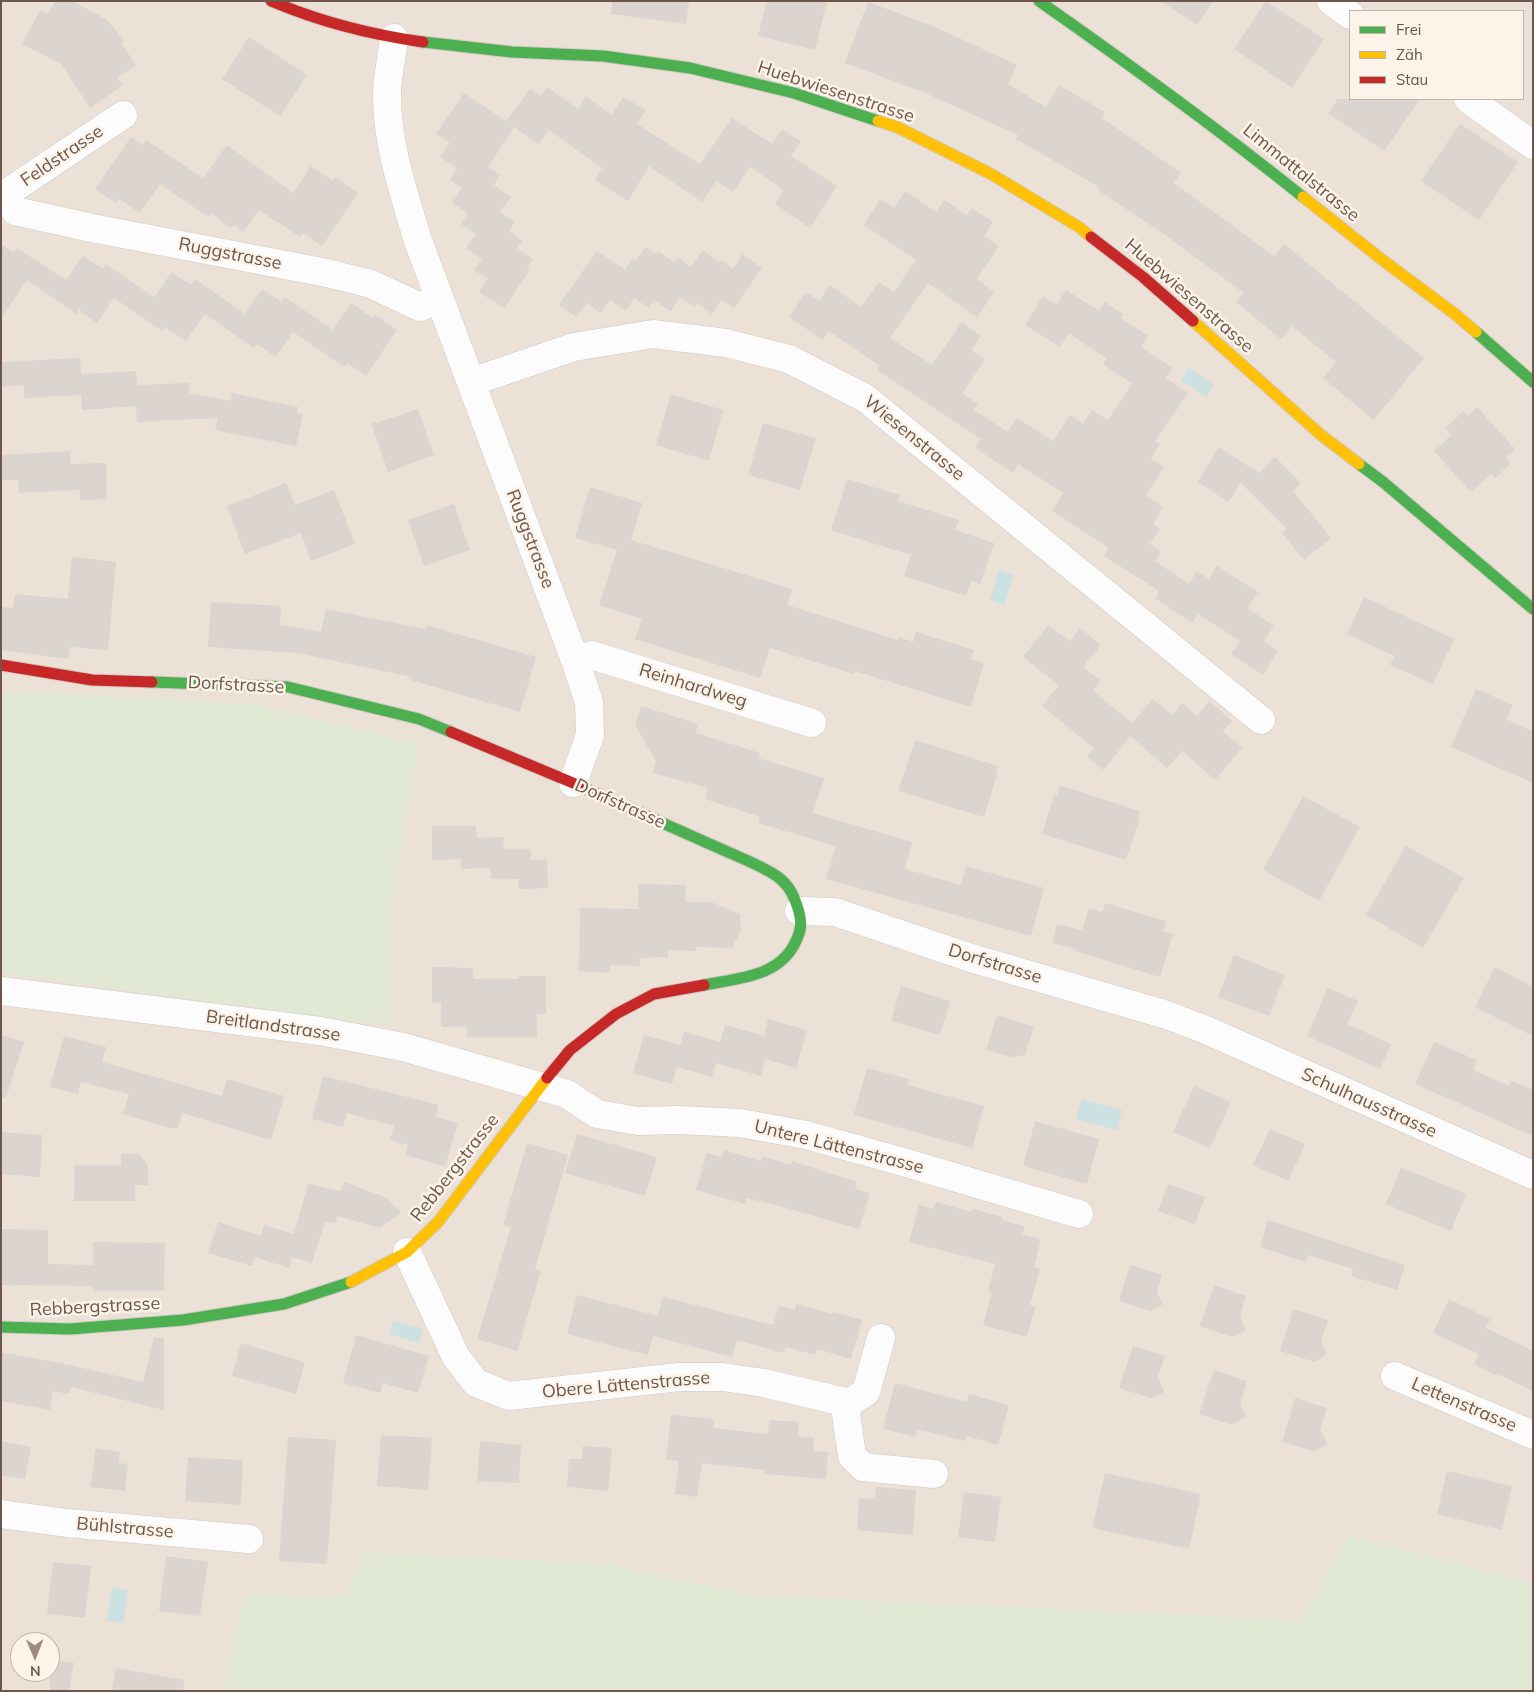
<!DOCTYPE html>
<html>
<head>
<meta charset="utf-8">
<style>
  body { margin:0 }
  #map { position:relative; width:1534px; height:1692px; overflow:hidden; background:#f3eee8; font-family:Mulish,sans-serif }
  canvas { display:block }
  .frame { position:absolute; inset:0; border:2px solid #6d574d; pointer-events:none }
  .legend { position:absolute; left:1349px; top:10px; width:175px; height:90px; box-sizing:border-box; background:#fcf3e9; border:1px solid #c3b5ab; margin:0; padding:6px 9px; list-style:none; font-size:15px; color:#6d574d }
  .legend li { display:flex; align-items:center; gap:10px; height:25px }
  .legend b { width:25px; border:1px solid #c3b5ab }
  .north { position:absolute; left:10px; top:1632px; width:50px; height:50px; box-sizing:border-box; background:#fcf3e9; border:1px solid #c3b5ab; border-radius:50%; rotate:179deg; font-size:14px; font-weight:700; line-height:20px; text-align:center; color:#6d574d }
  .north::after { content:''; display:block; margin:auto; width:18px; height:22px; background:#9c8c83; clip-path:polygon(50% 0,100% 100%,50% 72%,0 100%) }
</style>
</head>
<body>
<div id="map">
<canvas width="1534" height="1692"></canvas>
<div class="frame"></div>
<ul class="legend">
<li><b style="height:6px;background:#4caf50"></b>Frei</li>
<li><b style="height:6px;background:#ffc107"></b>Zäh</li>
<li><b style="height:6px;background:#c62828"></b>Stau</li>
</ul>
<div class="north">N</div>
</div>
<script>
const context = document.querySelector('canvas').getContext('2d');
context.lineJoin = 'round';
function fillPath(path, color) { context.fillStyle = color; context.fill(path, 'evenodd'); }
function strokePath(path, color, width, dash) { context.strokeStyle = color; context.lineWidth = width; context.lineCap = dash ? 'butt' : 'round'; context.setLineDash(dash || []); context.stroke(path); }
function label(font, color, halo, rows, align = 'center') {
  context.font = font + ' Mulish,sans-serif'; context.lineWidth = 5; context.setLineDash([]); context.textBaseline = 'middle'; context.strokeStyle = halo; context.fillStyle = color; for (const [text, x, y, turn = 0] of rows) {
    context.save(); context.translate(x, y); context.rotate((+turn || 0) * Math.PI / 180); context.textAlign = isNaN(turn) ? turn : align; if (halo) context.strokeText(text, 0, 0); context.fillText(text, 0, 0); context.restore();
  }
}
fillPath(new Path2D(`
  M1,1H1533V1583L1350,1535L1300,1620L752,1595L609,1564L367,1552L346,1596L244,1594L224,1691H1ZM1350,11H1523V99H1350ZM20,1642H50V1672H20Z`), '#ece1d6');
fillPath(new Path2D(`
  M4,691L253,704L418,743L391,911L393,1026L1,973V700Z
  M1349,1535L1533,1583V1691H224L244,1594L346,1596L366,1552L609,1564L752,1595L1299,1620Z`), '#e1e8d4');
fillPath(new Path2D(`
  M1189,368L1214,385L1206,397L1181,380Z
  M999,570L1014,575L1004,605L990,600Z
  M1082,1099L1122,1110L1117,1130L1076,1119Z
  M393,1320L423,1329L419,1343L389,1334Z
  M112,1588L128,1590L123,1623L107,1621Z`), '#cce1e2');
fillPath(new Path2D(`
  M55,1H73L107,20L124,40L121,43L136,65L117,78L123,85L90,108L61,64L22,44L40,10L48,14Z
  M612,1H689L686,24L611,14Z
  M767,1H827L815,50L758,36Z
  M1161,1H1213L1197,25Z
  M1266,1L1324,39L1292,88L1234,49Z
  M868,2L933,26L1017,65L1008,84L1046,107L1059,85L1105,112L1102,118L1181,173L1174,183L1274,256L1284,244L1424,358L1374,420L1323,378L1336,362L1292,326L1281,339L1236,302L1244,293L1161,232L1098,190L1099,187L1016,139L1018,135L923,92L845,63Z
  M249,37L307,75L280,116L222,79Z
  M547,87L578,109L586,96L612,115L623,97L646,110L637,124L700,164L732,118L772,144L782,129L801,142L791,156L837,186L810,228L775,204L784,190L750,167L733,192L716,181L702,202L649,166L628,201L595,180L602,168L549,130L538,144L514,127L488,167L500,175L494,185L511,197L500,212L515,222L509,231L522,241L517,248L533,259L527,268L530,270L504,308L479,292L488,279L474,270L482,259L466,248L476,234L461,224L468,213L452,203L462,188L450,180L457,168L440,157L450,143L436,134L464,93L506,121L530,89L541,96Z
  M1338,99H1420L1384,151L1328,113Z
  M1460,124L1518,162L1479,220L1421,181Z
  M131,137L143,145L146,140L203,178L227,145L293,193L311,166L333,181L335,177L358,193L322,246L303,233L300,237L259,210L243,232L234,225L231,228L211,213L208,217L160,184L140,213L119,199L116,203L95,189Z
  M905,191L936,212L944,200L967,215L972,208L993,222L984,236L999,246L977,279L994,292L977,317L928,283L890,338L932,365L962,322L981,336L971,350L985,360L962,393L978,404L974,410L1008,432L1017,418L1053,441L1070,415L1083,424L1092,410L1108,420L1132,384L1103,364L1107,359L1069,333L1060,347L1025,325L1043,296L1056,305L1066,290L1099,311L1105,302L1123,314L1121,318L1148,336L1141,347L1172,368L1166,378L1188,393L1155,441L1160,444L1151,459L1164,467L1146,496L1163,507L1153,524L1160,529L1150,544L1161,552L1155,561L1189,584L1197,571L1209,579L1217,566L1258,592L1247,608L1274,626L1264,641L1278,651L1263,675L1231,654L1240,641L1198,614L1192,623L1155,598L1159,591L1104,556L1109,548L1052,511L1063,493L1018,464L1013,473L975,448L981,439L877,370L880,366L829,331L823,340L789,317L806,292L819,301L830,285L861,307L879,282L894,292L916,260L864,225L880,199L894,208Z
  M1,244L14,253L17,248L66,280L83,256L103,269L106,264L154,297L172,272L191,285L195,279L245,314L262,289L281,302L285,297L333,330L351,303L373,318L375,315L397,330L366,376L347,363L344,367L293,332L276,357L257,344L254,348L205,314L186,341L165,327L162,331L114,298L97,323L78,309V315L27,280L1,318Z
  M646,247L656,254L658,251L674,262L678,257L691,267L703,250L719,262L721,260L733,269L743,254L762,268L734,308L721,300L712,314L697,303L694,307L680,297L671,311L654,300L649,308L634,298L626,311L610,300L601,313L587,303L576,317L559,305L597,251L625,270L632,259L636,261Z
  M80,358L81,374L136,371L137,385L189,383V393L231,401L232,393L298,407L297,413L303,414L296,446L215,430L218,418L137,422L136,406L82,410L81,395L24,398V385L1,387V362Z
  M671,394L723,410L709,461L656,445Z
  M1477,407L1515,449L1506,457L1511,463L1495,478L1491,474L1471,492L1434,451L1451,435L1445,428L1464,411L1468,416Z
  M418,409L434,455L388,472L371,422L376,423Z
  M763,423L816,438L800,490L748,475Z
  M1219,447L1259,473L1275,457L1301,483L1293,491L1331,538L1304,560L1282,533L1287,529L1241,483L1228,502L1198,482Z
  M70,451L71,464L106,463L107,499L80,500V490L19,493L18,480H1V455Z
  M847,479L900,495L898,501L959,520L955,530L994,543L980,584L971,581L966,596L904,576L911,555L831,530Z
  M286,483L295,505L334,490L355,544L311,561L301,533L245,554L227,506Z
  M590,487L642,503L631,540L792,589L787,605L898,640L899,637L913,642L916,632L974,650L971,659L984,663L971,707L855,671L854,674L770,648L760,678L635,639L642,619L599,605L617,550L575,538Z
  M454,504L470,550L424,566L408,520Z
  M72,557L116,562L108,650L70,647L68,659L1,650V607L13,608L15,594L68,599Z
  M1364,597L1454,639L1433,684L1390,665L1394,656L1347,634Z
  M211,602L281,606L280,625L321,632L326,609L426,629L427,625L536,657L520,712L411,680L412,677L297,653L208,647Z
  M1048,625L1070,641L1080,628L1101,645L1083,667L1101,681L1093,691L1132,723L1153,699L1172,715L1182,703L1197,716L1209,701L1232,721L1223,731L1242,748L1215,780L1182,751L1167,768L1130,736L1104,770L1087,757L1094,748L1042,706L1059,685L1023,657Z
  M1476,689L1513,705L1506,719L1533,731V783L1451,747Z
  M641,706L698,724L696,733L760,753L758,758L824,778L813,813L912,842L905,869L961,885L966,866L1044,888L1031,936L826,879L836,846L758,823L760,817L705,799L708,788L653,773L656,761L635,725Z
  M915,740L998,766L996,774L997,775L984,817L898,791Z
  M1060,785L1139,811L1138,817H1140L1126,860L1042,834L1054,795H1057Z
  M1303,796L1360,827L1319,901L1263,870Z
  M432,826H476L477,838L503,837L504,849H531V860L547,859L548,888L518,889L519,879H491V868L461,869V859L432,860Z
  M1406,846L1464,878L1423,948L1366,915Z
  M639,884L685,885L686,902H711L740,914L741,930L732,948L697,947L696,951L668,950V957L639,958L640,966L610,965V973L579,971L580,908L638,909Z
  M1105,903L1166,921L1163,931L1173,934L1160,977L1075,951L1076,949L1052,943L1057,924L1082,930L1089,908L1102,912Z
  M1234,955L1285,975L1269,1016L1218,997Z
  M432,967L473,968V979H519V976H546V1014H537V1037H467V1027H441V1003H432Z
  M1495,967L1533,987V1036L1475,1007Z
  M901,986L950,1001L940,1035L891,1021Z
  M1328,988L1358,1001L1347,1024L1391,1044L1380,1069L1307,1036Z
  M997,1015L1034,1027L1024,1057L1016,1055L1015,1058L986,1050Z
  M768,1019L807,1030L796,1068L765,1059L761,1076L716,1063L712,1077L677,1067L672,1084L633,1073L644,1035L680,1045L684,1032L720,1042L725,1025L764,1036Z
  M1,1035L24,1042L6,1098L1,1097Z
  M64,1036L106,1047L102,1062L222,1096L227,1079L284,1096L271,1140L182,1113L178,1128H170L123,1114L129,1094L81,1082L78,1094L50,1087Z
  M1434,1042L1477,1060L1473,1070L1509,1086L1511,1081L1533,1090V1136L1415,1084Z
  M867,1068L909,1079L907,1085L984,1106L972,1148L854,1115Z
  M323,1076L439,1105L435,1117L458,1123L445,1166L405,1155L408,1145L390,1140L394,1126L347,1113L343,1127L312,1119Z
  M1194,1086L1231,1102L1210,1148L1173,1132Z
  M1035,1121L1099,1139L1087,1184L1023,1166Z
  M1270,1129L1305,1144L1288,1181L1253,1165Z
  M1,1132L42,1135L40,1177L1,1174Z
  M577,1134L657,1157L645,1196L565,1173Z
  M527,1143L568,1155L535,1269L541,1271L517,1351L477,1339L511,1227L503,1225Z
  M724,1150L761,1161L762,1156L791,1165L792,1161L857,1182L855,1189L870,1193L859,1229L780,1206L746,1198L745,1204L696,1190L707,1153L722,1157Z
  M121,1154H139L148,1165V1185H135V1201H74L75,1165H121Z
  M1401,1167L1466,1194L1451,1231L1386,1204Z
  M344,1182L385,1197L401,1212L380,1228L337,1216L336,1223L325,1221L312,1263L292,1257L289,1268L255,1257L252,1266L208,1253L218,1222L261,1236L264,1225L294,1234L308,1184L340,1191Z
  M1168,1184L1205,1197L1195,1224L1158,1211Z
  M936,1202L972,1212L973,1209L1002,1217V1220L1025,1227L1022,1234L1041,1239L1034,1267L1040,1269L1030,1305L1035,1307L1027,1337L983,1325L992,1292L988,1291L995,1264L909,1242L919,1205L934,1209Z
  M1268,1220L1405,1265L1397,1290L1351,1276L1353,1269L1308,1255L1305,1262L1260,1247Z
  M1,1229L48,1230V1264L93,1265V1242L165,1243L164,1291H93V1286L1,1285Z
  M1130,1265L1162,1275L1157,1292L1163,1304L1151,1311L1119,1301Z
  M1214,1285L1246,1296L1240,1316L1246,1330L1232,1337L1200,1326Z
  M577,1295L658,1316L663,1297L773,1325L779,1306L795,1310L796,1304L832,1314L833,1312L862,1320L851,1359L817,1349L815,1355L786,1347L784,1353L737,1340L732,1357L653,1336L648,1355L567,1334Z
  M1449,1299L1490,1319L1486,1328L1533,1351V1391L1498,1374L1497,1376L1474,1364L1479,1354L1433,1333Z
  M1293,1309L1328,1320L1321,1341L1327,1354L1315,1362L1280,1351Z
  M356,1335L429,1356L418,1393L383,1383L380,1393L343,1383Z
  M164,1337V1410L71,1387L69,1394L53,1391L50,1410L1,1401V1352L70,1365L143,1382L154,1338Z
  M241,1343L305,1362L296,1394L232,1376Z
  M1133,1346L1165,1356L1158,1377L1164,1392L1151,1398L1119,1388Z
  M1214,1370L1247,1381L1240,1405L1246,1416L1232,1425L1199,1414Z
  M895,1383L967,1402L969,1394L1009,1405L998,1445L967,1436L965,1441L917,1429L915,1437L883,1429Z
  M1295,1398L1327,1408L1320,1430L1328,1444L1314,1451L1282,1442Z
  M671,1415L714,1419L713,1428L768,1434L769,1420L799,1422L798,1437L814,1438L813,1451L828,1452L826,1479L765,1474V1470L702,1463L697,1497L675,1494L679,1461L666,1460Z
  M381,1435L432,1438L428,1490L377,1486Z
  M288,1437L336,1440L327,1564L279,1561Z
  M1,1441L31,1447L25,1479L1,1475Z
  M480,1441L521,1445L519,1483L477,1481Z
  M583,1446L612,1448L608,1491L567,1487L569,1459H582Z
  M96,1448L120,1452L118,1463L128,1464L125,1491L90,1487Z
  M188,1457L243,1460L241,1505L185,1501Z
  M1447,1471L1512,1486L1502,1530L1437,1514Z
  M1105,1473L1201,1494L1189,1549L1092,1528Z
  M876,1487L916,1490L913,1535L857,1530L859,1498L875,1499Z
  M964,1492L1001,1497L995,1542L958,1537Z
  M166,1556L208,1562L200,1616L159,1611Z
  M53,1562L91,1566L85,1618L47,1614Z
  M50,1659L74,1663L69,1691H50Z
  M116,1668L184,1680L183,1691H112Z`), '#dcd4ce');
const street = new Path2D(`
  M1331,1L1350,15
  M394,38C392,56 388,74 387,91C386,143 404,193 418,241L575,660L589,702L590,735L573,783
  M1468,99L1533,145
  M1,197L123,115
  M15,211L92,228L327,273L371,284L420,307L439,298
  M471,382L574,347L653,334L726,343L789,359L865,398L1261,720
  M575,660L591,655L812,723
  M799,911L835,912L971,958L1167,1015L1206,1030L1533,1175
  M1,991L320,1031L403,1047L567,1094L597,1114L638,1121L679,1120L740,1123L806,1135L903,1162L1079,1214
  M407,1252L456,1357L476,1383L509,1396L679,1377H723L764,1383L849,1403L866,1392L881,1338
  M1395,1376L1533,1435
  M849,1403L846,1414L852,1456L863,1467L934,1474
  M1,1514L67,1523L249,1539`);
const fast = new Path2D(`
  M1039,1C1129,64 1217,128 1303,197
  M423,42L512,52L603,56L690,68L794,93L878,121
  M1476,332L1533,382
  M1359,464L1383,482L1533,609
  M152,682L288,687L419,719L451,732
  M649,817C676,829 703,841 730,853C746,860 764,867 778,877C790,886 795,898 799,912C802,924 801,930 796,941C780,977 738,978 704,985
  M1,1327L70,1329L183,1320L284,1304L351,1282`);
const slow = new Path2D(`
  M878,121L897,127L991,174L1079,227L1091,237
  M1303,197L1385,262L1455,314L1476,332
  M1193,321L1321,435L1359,464
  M351,1282L407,1252L438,1222L547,1078`);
const jam = new Path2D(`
  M271,1C318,21 373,35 423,42
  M1091,237L1143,277L1193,321
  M1,665L92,680L152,682
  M451,732L573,783L649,817
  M547,1078L570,1050L616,1014L654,994L704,985`);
strokePath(street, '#d0cac4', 29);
strokePath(fast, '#d2cbc4', 13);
strokePath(slow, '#d2cbc4', 13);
strokePath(jam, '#d2cbc4', 13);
strokePath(street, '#fdfcfc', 28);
strokePath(fast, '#4caf50', 11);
strokePath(slow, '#ffc107', 11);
strokePath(jam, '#c62828', 11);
label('18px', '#6d574d', '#fcf3e9', [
  ["Huebwiesenstrasse",836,92,18],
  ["Feldstrasse",62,156,-34],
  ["Limmattalstrasse",1301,173,39],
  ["Ruggstrasse",230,254,11],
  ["Huebwiesenstrasse",1189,296,41],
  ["Wiesenstrasse",914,438,39],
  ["Ruggstrasse",530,539,69],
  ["Dorfstrasse",236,685,3],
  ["Reinhardweg",693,686,17],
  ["Dorfstrasse",620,804,24],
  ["Dorfstrasse",995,964,17],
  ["Breitlandstrasse",273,1026,8],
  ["Schulhausstrasse",1369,1103,24],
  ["Untere Lättenstrasse",839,1147,14],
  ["Rebbergstrasse",455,1168,-52],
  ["Rebbergstrasse",95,1307,-3],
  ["Obere Lättenstrasse",626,1385,-5],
  ["Lettenstrasse",1464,1405,23],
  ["Bühlstrasse",125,1528,5]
]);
</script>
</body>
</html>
